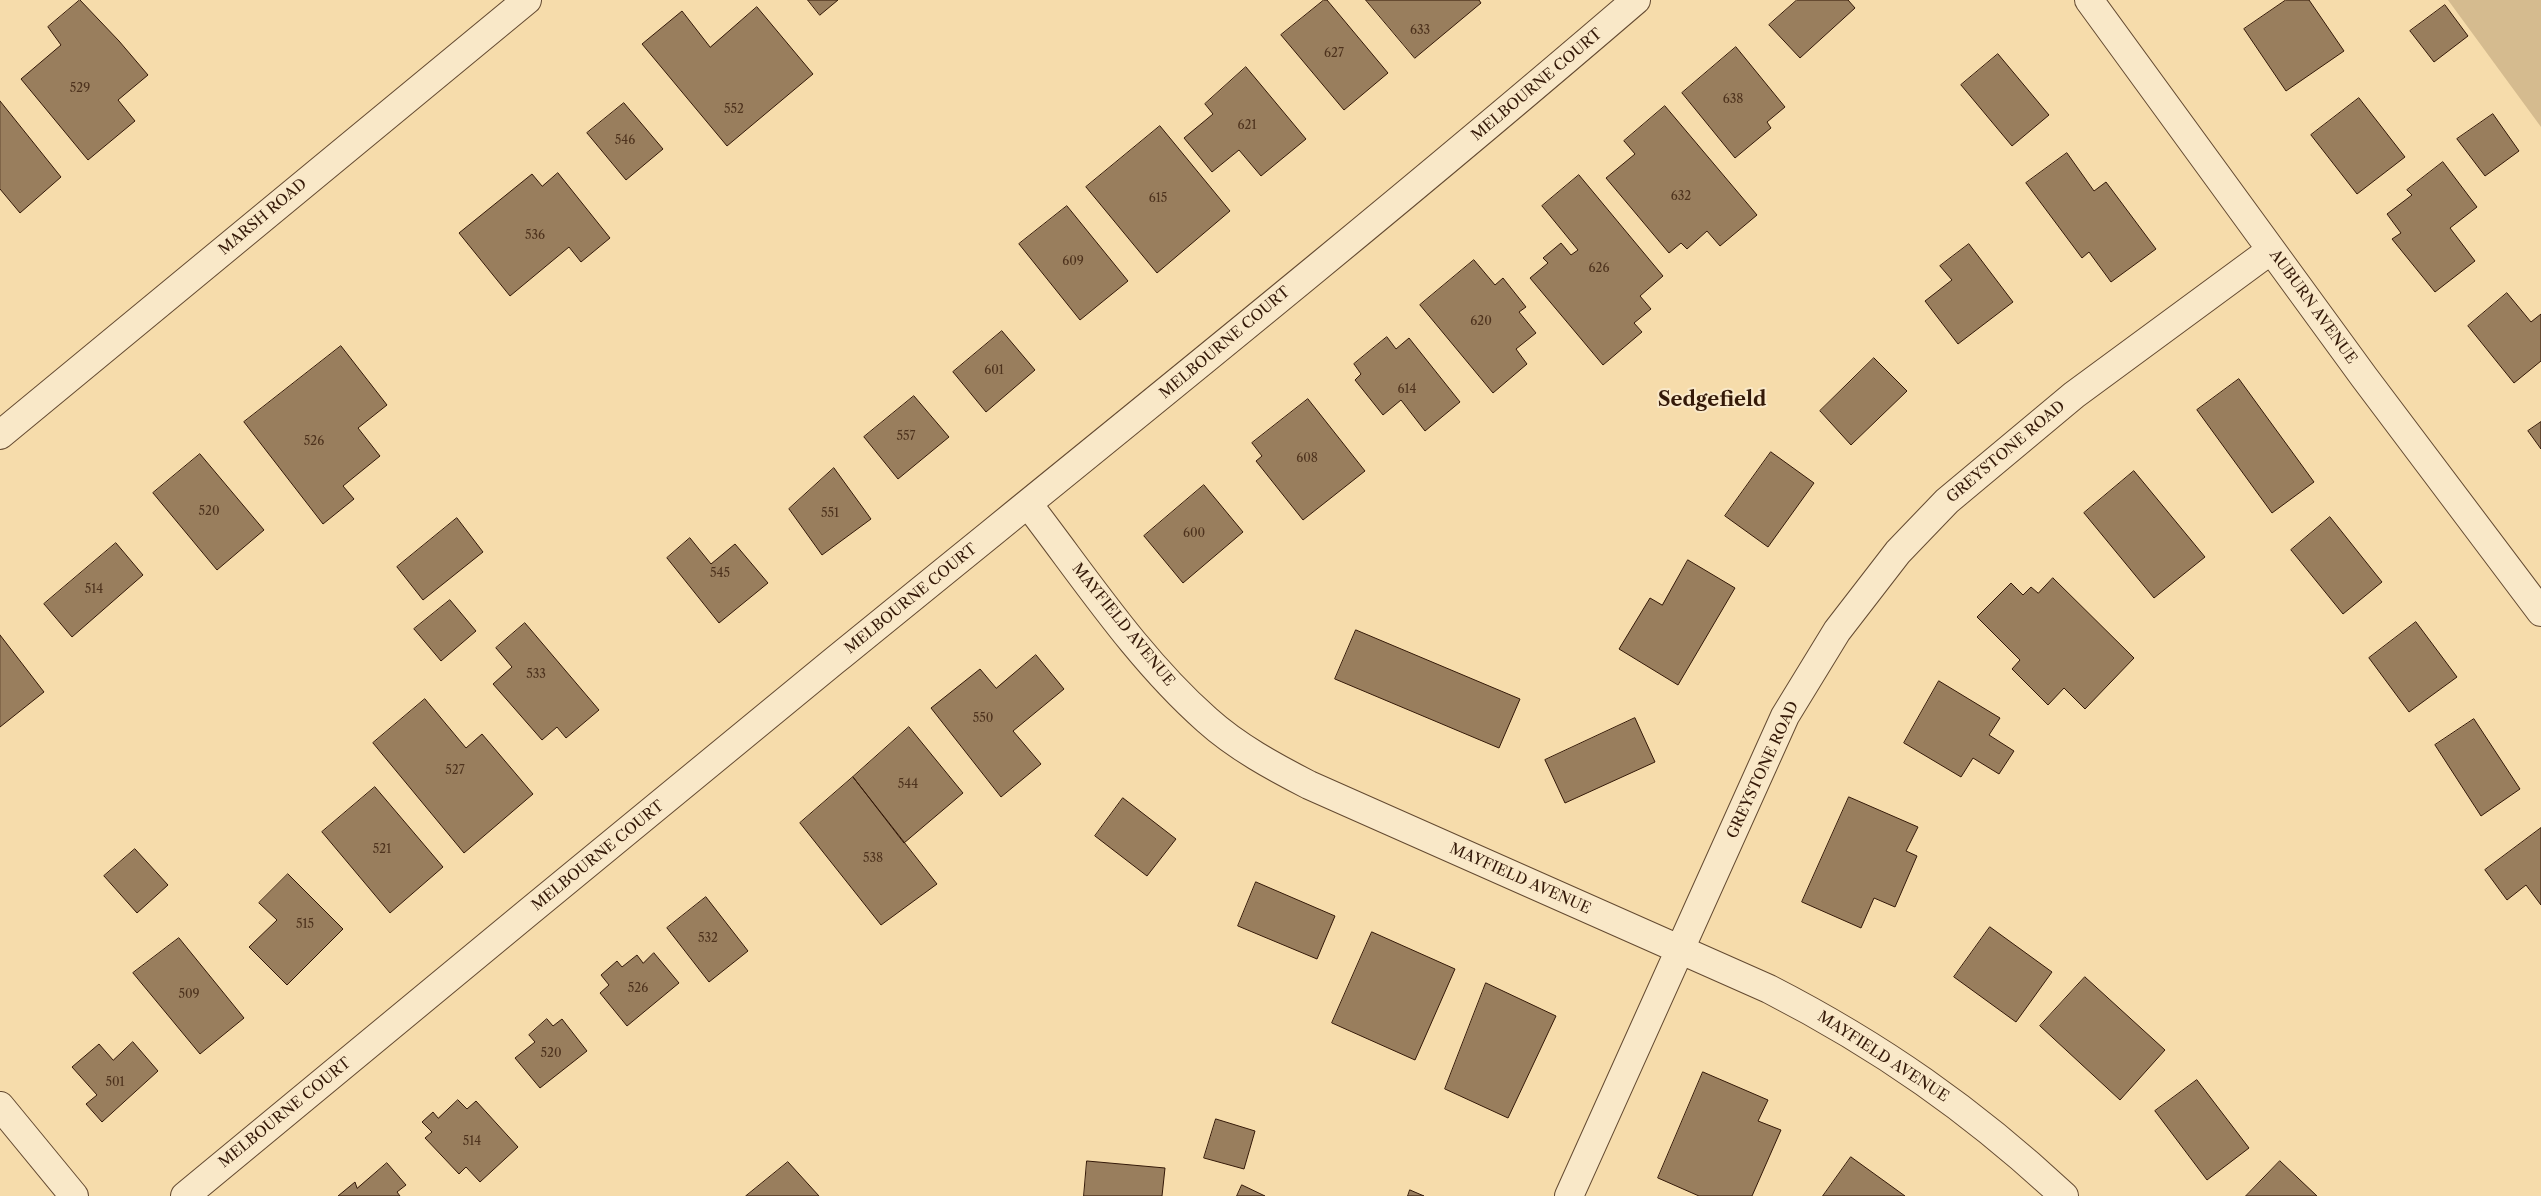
<!DOCTYPE html>
<html>
<head>
<meta charset="utf-8">
<style>
  body { margin:0 }
  canvas { display:block; background:#f6dcab }
</style>
</head>
<body>
<canvas width="2541" height="1196"></canvas>
<script>
const context = document.querySelector('canvas').getContext('2d');
context.lineJoin = 'round';
function fillPath(path, color) { context.fillStyle = color; context.fill(path, 'evenodd'); }
function strokePath(path, color, width, dash) { context.strokeStyle = color; context.lineWidth = width; context.lineCap = dash ? 'butt' : 'round'; context.setLineDash(dash || []); context.stroke(path); }
function label(font, color, halo, rows, align = 'center') {
  context.font = font + ' "Libre Caslon Text",serif'; context.lineWidth = 4; context.setLineDash([]); context.textBaseline = 'middle'; context.strokeStyle = halo; context.fillStyle = color; for (const [text, x, y, turn = 0] of rows) {
    context.save(); context.translate(x, y); context.rotate((+turn || 0) * Math.PI / 180); context.textAlign = isNaN(turn) ? turn : align; if (halo) context.strokeText(text, 0, 0); context.fillText(text, 0, 0); context.restore();
  }
}
fillPath(new Path2D(`
  M2448,0H2541V127Z`), '#d5bb8f');
const building = new Path2D(`
  M80,0L119,41L148,75L118,100L135,121L88,160L21,79L61,45L48,27Z
  M808,0H838L820,15Z
  M1324,0H1327L1388,73L1344,110L1281,35Z
  M1366,0H1479L1481,3L1415,58Z
  M1797,0H1848L1855,8L1800,58L1769,25Z
  M2286,0H2309L2344,51L2286,91L2244,29Z
  M2445,5L2468,36L2434,62L2410,31Z
  M757,7L813,74L727,146L642,44L682,11L710,47Z
  M1736,47L1785,107L1767,122L1771,128L1735,158L1682,93Z
  M1998,54L2049,115L2012,146L1961,85Z
  M1246,67L1306,139L1261,176L1239,150L1212,172L1184,138L1213,114L1205,104Z
  M2359,98L2405,157L2357,194L2311,135Z
  M0,101L61,177L20,213L0,189Z
  M624,103L663,149L626,180L587,133Z
  M1665,106L1757,215L1720,246L1707,231L1687,249L1681,243L1669,253L1606,178L1635,154L1624,141Z
  M2493,114L2519,151L2485,176L2457,139Z
  M1160,126L1230,211L1157,273L1086,187Z
  M2067,153L2094,191L2106,182L2156,249L2111,282L2089,252L2082,258L2026,183Z
  M2443,162L2477,207L2450,228L2475,261L2435,292L2392,239L2401,233L2387,214L2412,195L2407,190Z
  M558,173L610,238L581,262L569,247L510,296L459,233L532,174L542,186Z
  M1579,175L1663,276L1640,296L1651,309L1634,323L1642,332L1603,365L1530,278L1548,263L1543,258L1561,243L1571,255L1578,250L1542,206Z
  M1067,206L1128,281L1080,320L1019,244Z
  M1969,244L2013,302L1958,344L1925,301L1952,280L1940,266Z
  M1474,260L1495,285L1503,278L1526,307L1519,312L1536,333L1516,349L1527,364L1493,393L1420,305Z
  M2507,293L2531,322L2541,314V361L2514,383L2468,326Z
  M1002,331L1035,370L986,412L953,372Z
  M1387,337L1396,349L1409,338L1460,402L1425,431L1401,400L1383,415L1355,380L1361,374L1354,364Z
  M341,346L387,405L358,428L380,456L343,486L354,499L323,524L244,422Z
  M1874,358L1907,391L1851,445L1820,411Z
  M2239,379L2314,482L2272,513L2197,410Z
  M914,396L949,437L898,479L864,437Z
  M1308,399L1365,471L1303,520L1256,461L1262,456L1252,443Z
  M2541,422V449L2528,431Z
  M1771,452L1814,483L1768,547L1725,516Z
  M200,454L264,530L217,570L153,493Z
  M834,468L871,519L822,555L789,509Z
  M2134,471L2205,557L2154,598L2084,513Z
  M1204,485L1243,532L1183,583L1144,536Z
  M2330,517L2382,582L2343,614L2291,550Z
  M457,518L483,552L423,600L397,567Z
  M690,538L711,564L735,544L768,583L719,623L667,558Z
  M116,543L143,575L72,637L44,604Z
  M1688,560L1735,588L1678,685L1619,649L1650,598L1662,605Z
  M2053,578L2134,658L2085,709L2064,688L2048,705L2012,669L2020,660L1977,617L2011,583L2023,595L2031,587L2038,593Z
  M450,600L476,631L441,661L414,629Z
  M2416,622L2457,677L2409,712L2369,658Z
  M525,623L599,710L566,738L557,727L542,740L493,684L512,667L496,648Z
  M1356,630L1520,699L1499,748L1335,679Z
  M0,635L44,692L0,727Z
  M1036,655L1064,689L1013,731L1041,764L1001,797L931,708L980,669L996,688Z
  M1939,681L2000,718L1989,735L2014,751L1999,774L1973,758L1961,777L1904,743Z
  M425,699L466,748L482,734L533,794L464,853L373,743Z
  M1635,718L1655,762L1565,803L1545,760Z
  M2474,719L2520,789L2481,816L2435,745Z
  M909,727L963,793L904,843L853,777Z
  M853,777L937,884L881,925L800,823Z
  M375,787L443,867L390,913L322,832Z
  M1849,797L1918,827L1906,851L1917,856L1895,907L1874,898L1861,928L1802,902Z
  M1123,798L1176,839L1147,876L1095,836Z
  M2541,828V905L2526,885L2507,900L2485,870Z
  M135,849L168,885L137,913L104,876Z
  M288,874L343,929L287,985L249,947L277,920L259,903Z
  M1256,882L1335,916L1317,959L1238,926Z
  M706,897L748,951L709,982L667,928Z
  M1990,927L2052,972L2016,1022L1954,977Z
  M1372,932L1455,969L1415,1060L1332,1023Z
  M179,938L244,1018L200,1054L133,973Z
  M654,953L679,983L627,1026L600,993L609,985L601,975L617,961L622,967L637,955L643,963Z
  M2085,977L2165,1050L2120,1100L2040,1026Z
  M1486,983L1556,1016L1508,1118L1445,1089Z
  M547,1019L553,1026L562,1019L587,1051L540,1088L515,1058L535,1042L529,1035Z
  M133,1042L158,1071L102,1122L86,1104L97,1095L72,1067L99,1044L113,1060Z
  M1703,1072L1768,1100L1758,1121L1781,1130L1752,1196H1699L1658,1178Z
  M2197,1080L2249,1148L2207,1180L2155,1111Z
  M458,1100L467,1109L476,1101L518,1147L480,1182L466,1167L459,1174L425,1138L432,1132L422,1122L433,1112L438,1118Z
  M1216,1119L1255,1131L1244,1169L1204,1158Z
  M1851,1157L1905,1196H1823Z
  M1087,1161L1165,1168L1162,1196H1084Z
  M2280,1161L2317,1196H2246Z
  M788,1162L819,1196H746Z
  M387,1163L406,1185L397,1192L400,1196H338L355,1182L357,1188Z
  M1242,1185L1265,1196H1237Z
  M1410,1190L1424,1196H1408Z`);
fillPath(building, '#997e5d');
strokePath(building, '#341908', 1);
const minor = new Path2D(`
  M2089,0L2364,377L2541,612
  M0,435L527,0
  M1028,504C1085,578 1137,658 1207,720C1237,747 1274,767 1309,785L1769,989C1880,1046 1973,1111 2064,1196
  M0,1106L74,1196
  M185,1196C401,1018 617,838 834,661C1103,442 1373,226 1636,0
  M1569,1196L1785,716L1837,631L1898,552L1947,501L2074,395L2271,250`);
strokePath(minor, '#644a31', 30);
strokePath(minor, '#f9e8c8', 28);
label('12px', '#4d321d', null, [
  ["633",1420,31],
  ["627",1334,54],
  ["529",80,89],
  ["638",1733,100],
  ["552",734,110],
  ["621",1247,126],
  ["546",625,141],
  ["632",1681,197],
  ["615",1158,199],
  ["536",535,236],
  ["609",1073,262],
  ["626",1599,269],
  ["620",1481,322],
  ["601",994,371],
  ["614",1407,390],
  ["557",906,437],
  ["526",314,442],
  ["608",1307,459],
  ["520",209,512],
  ["551",830,514],
  ["600",1194,534],
  ["545",720,574],
  ["514",94,590],
  ["533",536,675],
  ["550",983,719],
  ["527",455,771],
  ["544",908,785],
  ["521",382,850],
  ["538",873,859],
  ["515",305,925],
  ["532",708,939],
  ["526",638,989],
  ["509",189,995],
  ["520",551,1054],
  ["501",115,1083],
  ["514",472,1142]
]);
label('15px', '#341908', '#f9e8c8', [
  ["MELBOURNE COURT",1537,85,-40],
  ["MARSH ROAD",263,217,-40],
  ["AUBURN AVENUE",2313,307,54],
  ["MELBOURNE COURT",1225,343,-40],
  ["GREYSTONE ROAD",2006,452,-40],
  ["MELBOURNE COURT",911,599,-39],
  ["MAYFIELD AVENUE",1123,625,51],
  ["GREYSTONE ROAD",1763,770,-65],
  ["MELBOURNE COURT",598,856,-39],
  ["MAYFIELD AVENUE",1520,879,24],
  ["MAYFIELD AVENUE",1883,1057,33],
  ["MELBOURNE COURT",285,1113,-39]
]);
label('bold 20px', '#341908', '#f9e8c8', [
  ["Sedgefield",1712,400]
]);
</script>
</body>
</html>
